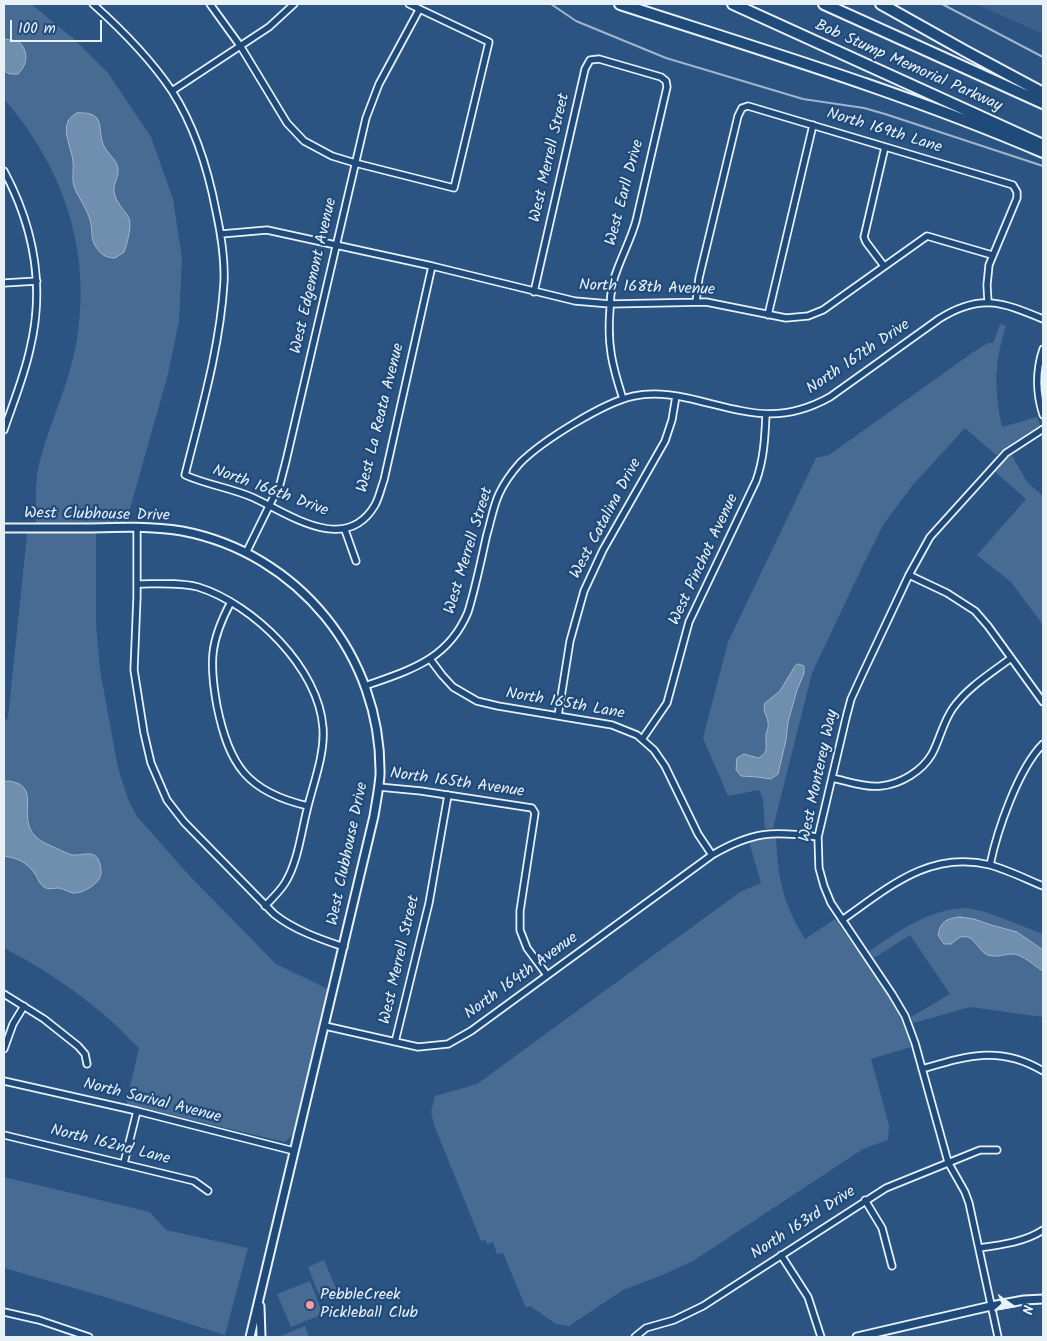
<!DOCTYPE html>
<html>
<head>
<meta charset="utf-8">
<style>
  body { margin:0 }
  #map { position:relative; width:1047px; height:1341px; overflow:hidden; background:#2b5482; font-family:Kalam,sans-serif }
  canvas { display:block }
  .frame { position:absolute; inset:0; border:5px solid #e8f1f8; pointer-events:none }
  .north { position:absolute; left:987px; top:1281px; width:50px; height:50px; -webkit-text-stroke:4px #1f4a7a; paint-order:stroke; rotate:103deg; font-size:14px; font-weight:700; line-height:20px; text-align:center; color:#e8f1f8 }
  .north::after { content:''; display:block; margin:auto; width:18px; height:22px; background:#e8f1f8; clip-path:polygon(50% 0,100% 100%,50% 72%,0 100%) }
  .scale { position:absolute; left:10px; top:20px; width:92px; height:22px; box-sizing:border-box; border:2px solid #e8f1f8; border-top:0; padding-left:6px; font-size:15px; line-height:18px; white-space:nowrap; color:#e8f1f8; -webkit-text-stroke:4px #1f4a7a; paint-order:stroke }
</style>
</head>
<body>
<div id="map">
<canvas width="1047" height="1341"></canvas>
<div class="frame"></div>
<div class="north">N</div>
<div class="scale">100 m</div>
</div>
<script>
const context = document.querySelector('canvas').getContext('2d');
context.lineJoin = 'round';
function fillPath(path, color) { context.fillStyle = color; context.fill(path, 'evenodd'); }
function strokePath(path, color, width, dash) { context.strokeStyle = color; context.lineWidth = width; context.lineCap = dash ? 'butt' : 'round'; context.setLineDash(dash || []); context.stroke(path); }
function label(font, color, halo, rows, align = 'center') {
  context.font = font + ' Kalam,sans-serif'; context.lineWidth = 4.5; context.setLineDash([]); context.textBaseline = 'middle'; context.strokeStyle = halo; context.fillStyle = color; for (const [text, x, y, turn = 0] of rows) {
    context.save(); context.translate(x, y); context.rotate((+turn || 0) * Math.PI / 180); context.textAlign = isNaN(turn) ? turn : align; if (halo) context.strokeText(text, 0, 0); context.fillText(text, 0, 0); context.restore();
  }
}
fillPath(new Path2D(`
  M976,4H1043V34Z`), '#3a608b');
fillPath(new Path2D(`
  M4,4H31L74,39L108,73L151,137L173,199L182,258L179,321L168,374L126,523H96V624L100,670L118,768L128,799L136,815L185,871L276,964L328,989L292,1136L285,1142L126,1104L139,1048C125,1035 112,1020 97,1009C68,985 37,965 4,948V722L8,718L27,534C30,530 35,526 36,521C37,516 36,508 36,502C36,487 36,472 41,457C51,420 69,383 76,345C93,253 64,168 4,99Z
  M1000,324L1006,326C994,364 994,388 1002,427L1037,417L1040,425L1002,450L996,455L965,428L912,486L883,525L865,561L812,673L773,828L765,829L763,799L759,790L728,796L703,738L728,642L816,458L829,455L972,353L988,343H993Z
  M1011,454L1027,482L1043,496V625L1011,582L977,555L1026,499L994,471Z
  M776,837C778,880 783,903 805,939L835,919C863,959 898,999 911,1047L871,1059L889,1125L888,1140L863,1149L693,1261L660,1276L623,1290L569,1326L556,1324L530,1306L526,1308L503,1253L497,1254L493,1242L487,1244L485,1240L481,1241L434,1125L431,1112L435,1096L477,1084L740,892L761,883L749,842Z
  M966,908L986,912L1043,934V1017L970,1007L913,1023L911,1017L950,994L910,935L874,958L869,951C900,931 928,909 966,908Z
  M4,1177L150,1212L166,1230L248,1248L225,1335L105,1297L4,1268Z
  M324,1260L338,1293L321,1300L308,1267Z
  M310,1281L323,1314L291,1327L277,1294Z
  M305,1326L309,1337H278Z`), '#476b93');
const water = new Path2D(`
  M4,39L18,41C29,51 28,64 18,74H10L4,71Z
  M77,113C108,111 96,130 104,146C108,155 117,159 118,169C119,177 113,184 114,191C115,202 124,209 129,218C132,225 127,245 124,252L115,258C106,258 100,254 96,247C90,239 93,229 90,220C87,209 80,200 75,189C71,179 74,172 73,162C72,146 56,123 77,113Z
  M798,664L804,666V673L797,690L788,722L786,740L778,774L771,779L757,777L741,776L736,770L737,758L744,754L758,758C770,753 765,745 766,734C767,730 769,727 768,722C767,715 762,711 765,703L780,691L795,666Z
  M9,781C46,786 11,821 41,841C44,843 69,854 72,855C83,856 96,848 100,864C101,869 102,875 99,879C95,886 81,894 73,893C68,892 64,889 59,888C54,888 48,890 44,887C39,884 38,878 35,874C27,862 17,858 4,856V782Z
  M960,917L974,919L991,925L1017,932L1043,950V971C1034,966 1023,954 1012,954C1004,954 997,958 988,955C976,950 976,934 960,937L951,944H944L938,935C940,922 947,918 960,917Z`);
fillPath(water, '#708ead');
strokePath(water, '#a0b6cb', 1);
strokePath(new Path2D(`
  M551,4L576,21L666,58L803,99L864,108L885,114L1043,166
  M942,4L1043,57`), '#a0b6cb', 2);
const minor = new Path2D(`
  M93,4C122,30 150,58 172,91C195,127 208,169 216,211C221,234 225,259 224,282C220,348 201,411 185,475C207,485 232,488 254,498C290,515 346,555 375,505C379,498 381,488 384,480L432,266
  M210,4L241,47L287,123L304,141L332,156L355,163L454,188L489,42L409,4
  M172,91L269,27L294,4
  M4,171C34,227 45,287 30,349C24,377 13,403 4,430
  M221,234L267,230L432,266L575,301L610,304L706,302L786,318L808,316L823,310L927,236L992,255
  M884,266L866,242L864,237L885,147
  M4,283L37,281
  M534,292L585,69L590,60L599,59L661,77L666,81L667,87L636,221C630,242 619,261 613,282C611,291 610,300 610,309C607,345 612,365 623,399
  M696,302L699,278L738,116L742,108L748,106L1013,185L1017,192V198L989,265L987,285L988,302
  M768,315L813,125
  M1043,349C1036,370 1036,393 1043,415
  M137,527V597L134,670L144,733L151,763L167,800L184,822L274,914C294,930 320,939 344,947
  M345,530L356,561
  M246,553L280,484L286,461L366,118L379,84L419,10
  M909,575L947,593L975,611L988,626L1043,702
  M137,584C157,584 178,582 198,587C253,604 319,668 323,728C325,755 313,784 307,810C301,833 298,862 285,883C280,891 273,898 265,906
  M231,602C210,641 209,662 217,706C229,765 247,792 308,806
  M430,659L442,675L453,687L477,701L498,706L612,725L637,735L654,750L665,766L698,834L712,855
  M365,686C410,670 448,660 468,612C476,586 481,560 487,534C491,521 493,507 499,494C504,483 512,472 520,463C542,441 604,402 634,396C652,392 669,394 687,398C742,410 776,427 830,397L939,319C980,293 1002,302 1043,319
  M558,716L570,641L584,591L603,550L665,441L672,420L676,396
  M643,738L667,703L689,622L756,481C764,459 765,437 766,414
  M832,778C847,781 866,788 881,786C901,784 922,771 932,754C940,739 943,722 953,708C968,687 990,674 1011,658
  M379,787L421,791L532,808L535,813L520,911V930L527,948L547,975
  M990,865C997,831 1018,769 1043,744
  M842,920C888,888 929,850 990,865C1008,870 1026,879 1043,886
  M4,994L44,1019L78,1046L85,1054L87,1064
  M325,1026L418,1047L448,1044L471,1031L712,855C753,831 773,831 818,837
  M395,1042L429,903L448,795
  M4,1049L13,1024L24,1006
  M922,1069C967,1056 1000,1045 1043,1071
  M4,1081L137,1111L294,1151
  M4,1135L194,1181L208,1191
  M124,1163L137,1111
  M865,1200L882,1228L892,1266
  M979,1248C1001,1245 1025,1242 1043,1230
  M781,1255L808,1297L821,1337
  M4,1312L39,1320L89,1337
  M635,1337L646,1328L674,1320L703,1306L886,1188L980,1150H997
  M998,1337L969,1203L965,1192L948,1162L915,1043L905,1016L892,994L831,903L824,886L819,868L818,837L846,718L851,699L862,675L909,575L930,537L1006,453L1043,429`);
const tertiary = new Path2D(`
  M4,528C33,528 62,528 91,528C121,527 152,526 182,531C298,553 382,656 380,775C379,789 376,803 374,816L250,1337
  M260,1306L261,1337
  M857,1337L991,1306L1024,1300L1043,1299`);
const motorway = new Path2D(`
  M620,4C762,50 906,93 1043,152
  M733,4L1043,145
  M824,4L1043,103
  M881,4L965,51L1043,93`);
strokePath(minor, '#e8f1f8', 9);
strokePath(tertiary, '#e8f1f8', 11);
strokePath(motorway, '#e8f1f8', 14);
strokePath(minor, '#1f4a7a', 5.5);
strokePath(tertiary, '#1f4a7a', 7);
strokePath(motorway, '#1f4a7a', 10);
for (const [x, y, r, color] of [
  [310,1305,5,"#ff9aa2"]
]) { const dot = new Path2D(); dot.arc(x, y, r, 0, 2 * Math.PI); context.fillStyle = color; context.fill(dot); strokePath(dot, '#1f4a7a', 2); }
label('16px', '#e8f1f8', '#1f4a7a', [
  ["Bob Stump Memorial Parkway",908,67,24],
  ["North 169th Lane",884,132,17],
  ["West Merrell Street",551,158,-77],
  ["West Earll Drive",626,193,-75],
  ["West Edgemont Avenue",315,276,-77],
  ["North 168th Avenue",647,289,2],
  ["North 167th Drive",859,358,-34],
  ["West La Reata Avenue",382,418,-76],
  ["North 166th Drive",270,492,20],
  ["West Clubhouse Drive",97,516,1],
  ["West Catalina Drive",607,519,-62],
  ["West Merrell Street",470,551,-73],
  ["West Pinchot Avenue",705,560,-65],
  ["North 165th Lane",565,705,10],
  ["West Monterey Way",820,776,-78],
  ["North 165th Avenue",457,784,8],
  ["West Clubhouse Drive",349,854,-78],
  ["West Merrell Street",401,960,-77],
  ["North 164th Avenue",522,977,-36],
  ["North Sarival Avenue",152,1102,14],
  ["North 162nd Lane",110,1146,14],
  ["North 163rd Drive",804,1224,-33]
]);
label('16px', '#e8f1f8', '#1f4a7a', [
  ["PebbleCreek",320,1296],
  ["Pickleball Club",320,1314]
], 'left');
</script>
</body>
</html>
